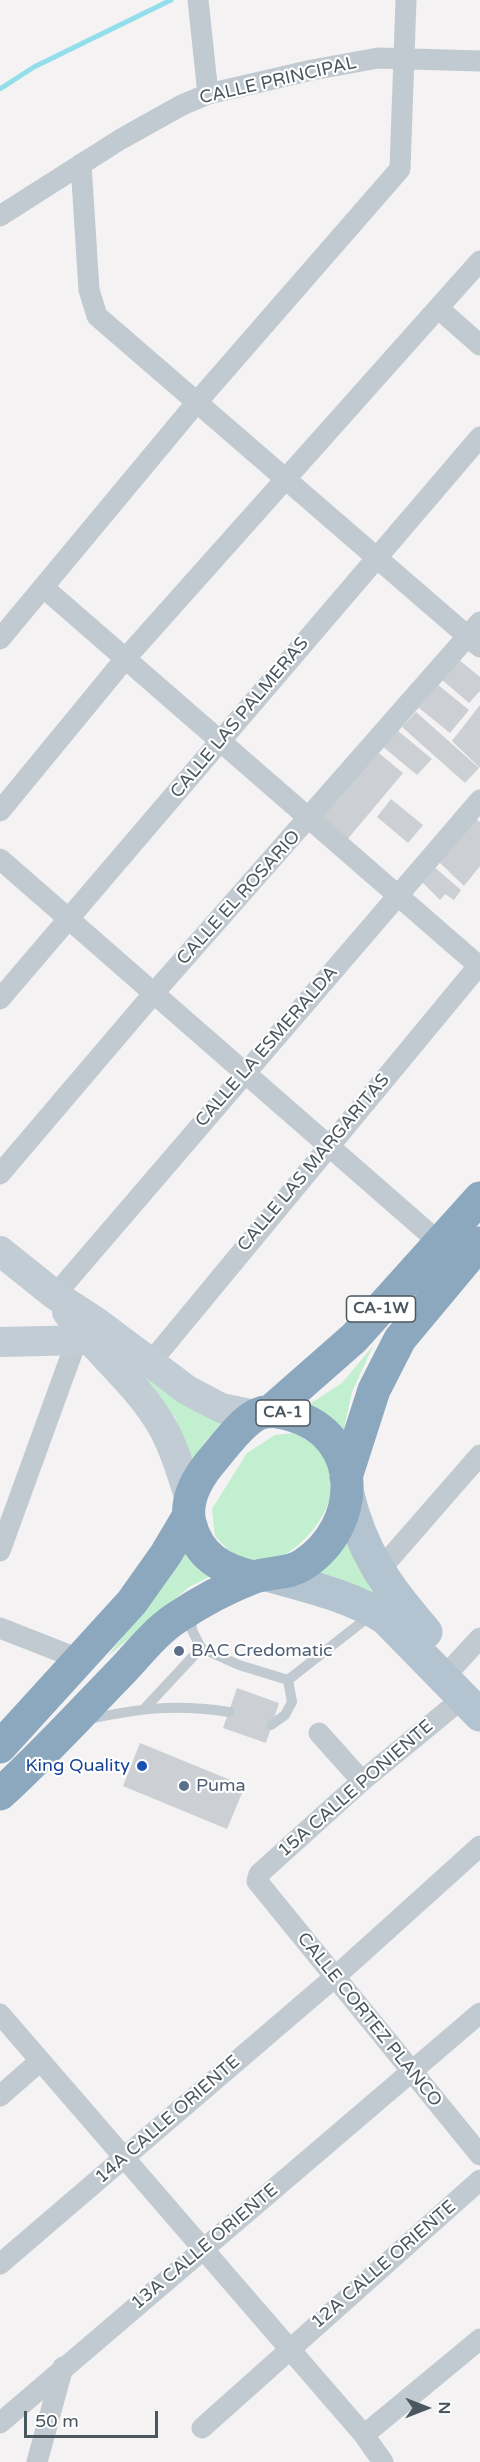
<!DOCTYPE html>
<html>
<head>
<meta charset="utf-8">
<style>
  body { margin:0 }
  #map { position:relative; width:480px; height:2462px; overflow:hidden; background:#f4f2f2; font-family:"Varela Round",sans-serif }
  canvas { display:block }
  .north { position:absolute; left:396px; top:2378px; width:60px; height:60px; -webkit-text-stroke:4px #fff; paint-order:stroke; rotate:90deg; font-size:16px; font-weight:700; line-height:24px; text-align:center; color:#4a575f }
  .north::after { content:''; display:block; margin:auto; width:21px; height:27px; background:#4a575f; clip-path:polygon(50% 0,100% 100%,50% 72%,0 100%) }
  .scale { position:absolute; left:24px; top:2411px; width:134px; height:27px; box-sizing:border-box; border:3px solid #4a575f; border-top:0; padding-left:8px; font-size:18px; line-height:21px; white-space:nowrap; color:#4a575f; -webkit-text-stroke:4px #fff; paint-order:stroke }
</style>
</head>
<body>
<div id="map">
<canvas width="480" height="2462"></canvas>
<div class="north">N</div>
<div class="scale">50 m</div>
</div>
<script>
const context = document.querySelector('canvas').getContext('2d');
context.lineJoin = 'round';
function fillPath(path, color) { context.fillStyle = color; context.fill(path, 'evenodd'); }
function strokePath(path, color, width, dash) { context.strokeStyle = color; context.lineWidth = width; context.lineCap = dash ? 'butt' : 'round'; context.setLineDash(dash || []); context.stroke(path); }
function label(font, color, halo, rows, align = 'center') {
  context.font = font + ' "Varela Round",sans-serif'; context.lineWidth = 4.5; context.setLineDash([]); context.textBaseline = 'middle'; context.strokeStyle = halo; context.fillStyle = color; for (const [text, x, y, turn = 0] of rows) {
    context.save(); context.translate(x, y); context.rotate((+turn || 0) * Math.PI / 180); context.textAlign = isNaN(turn) ? turn : align; if (halo) context.strokeText(text, 0, 0); context.fillText(text, 0, 0); context.restore();
  }
}
fillPath(new Path2D(`
  M373,1346L352,1392L342,1437L305,1407L342,1383Z
  M121,1356L230,1421L208,1438L192,1461L175,1417Z
  M294,1433C311,1442 329,1455 332,1476C338,1512 292,1564 257,1563C239,1563 226,1548 215,1536L212,1509L247,1453L275,1435Z
  M350,1529L419,1636L311,1571Z
  M184,1545L213,1575L189,1587L107,1657L172,1572Z`), '#c3efd1');
strokePath(new Path2D(`
  M0,89L34,67L171,0`), '#92dfeb', 5);
fillPath(new Path2D(`
  M458,659L480,677V691L469,703L441,679Z
  M437,684L469,710L450,733L419,708Z
  M480,705V768L452,741Z
  M416,712L479,768L465,783L402,727Z
  M397,730L432,759L417,775L382,746Z
  M374,749L403,773L346,841L318,817Z
  M391,799L423,825L408,843L377,817Z
  M476,819L480,822V866L464,886L438,861Z
  M432,865L461,890L454,900L445,894L440,900L418,878Z
  M237,1688L279,1703L266,1743L223,1728Z
  M140,1743L245,1786L227,1829L123,1786Z`), '#ccd0d4');
strokePath(new Path2D(`
  M191,1615L192,1630L201,1648L239,1665L288,1680
  M288,1680L371,1615
  M146,1707L201,1648
  M89,1719C142,1708 175,1704 229,1712
  M271,1725L285,1715L292,1702L288,1680`), '#c0cad0', 10);
strokePath(new Path2D(`
  M198,0L208,94
  M81,164L89,290L97,316L480,647
  M0,216L121,139L182,105L208,94L312,70L378,58L480,61
  M438,308L480,345
  M43,587L479,966
  M0,639L197,402L400,169L406,0
  M0,811L125,659L480,261
  M0,859L441,1244
  M0,999L480,437
  M0,1174L154,993L480,622
  M55,1295L480,800
  M150,1363L480,964
  M0,1551L76,1342
  M378,1572L480,1455
  M0,1628L79,1659
  M455,1665L480,1638
  M463,1698L362,1781L259,1874L257,1881L480,2155
  M319,1733L362,1781
  M0,2014L364,2435L383,2462
  M0,2096L40,2061
  M0,2264L336,1976L480,1846
  M0,2423L480,2013
  M202,2428L480,2180
  M364,2435L480,2339
  M37,2462L63,2367`), '#c0cad0', 21);
strokePath(new Path2D(`
  M0,1251L55,1295L95,1321L187,1390L221,1408L255,1415
  M67,1312C94,1349 132,1379 157,1418C173,1442 181,1472 190,1499
  M0,1342L87,1340`), '#c1ccd5', 30);
strokePath(new Path2D(`
  M347,1491C361,1551 386,1586 426,1632
  M267,1575C307,1586 350,1596 385,1618L480,1715`), '#b3c3cf', 33);
strokePath(new Path2D(`
  M272,1410L354,1338L480,1198
  M346,1477L374,1390L400,1339L480,1243
  M0,1747L132,1602L166,1554L188,1517
  M0,1794C43,1755 81,1713 121,1672C139,1653 155,1632 176,1618C200,1602 226,1588 252,1578C270,1571 288,1575 304,1564C362,1526 365,1436 291,1415C279,1412 268,1409 256,1415C240,1424 226,1444 215,1457C200,1474 184,1499 190,1523C198,1556 222,1570 254,1577`), '#8ca8bf', 33);
for (const [x, y, r, color] of [
  [179,1651,6,"#5c6f8a"],
  [142,1766,6,"#1a4fb4"],
  [184,1786,6,"#5c6f8a"]
]) { const dot = new Path2D(); dot.arc(x, y, r, 0, 2 * Math.PI); context.fillStyle = color; context.fill(dot); strokePath(dot, '#fff', 2); }
for (const [x, y, w] of [
  [381,1309,69],
  [283,1413,54]
]) { const box = new Path2D(); box.roundRect(x - w / 2, y - 13, w, 26, 4.5); context.fillStyle = '#fff'; context.fill(box); strokePath(box, '#4a575f', 1.5); }
label('bold 16px', '#4a575f', null, [
  ["CA-1W",381,1309],
  ["CA-1",283,1413]
]);
label('18px', '#4a575f', '#fff', [
  ["CALLE PRINCIPAL",278,81,-13],
  ["CALLE LAS PALMERAS",240,718,-50],
  ["CALLE EL ROSARIO",239,898,-48],
  ["CALLE LA ESMERALDA",267,1047,-49],
  ["CALLE LAS MARGARITAS",314,1163,-50],
  ["15A CALLE PONIENTE",356,1789,-41],
  ["CALLE CORTEZ PLANCO",369,2020,51],
  ["14A CALLE ORIENTE",168,2120,-41],
  ["13A CALLE ORIENTE",205,2247,-40],
  ["12A CALLE ORIENTE",384,2265,-41]
]);
label('18px', '#4e5e75', '#fff', [
  ["BAC Credomatic",191,1651],
  ["Puma",196,1786]
], 'left');
label('18px', '#164399', '#fff', [
  ["King Quality",130,1766]
], 'right');
</script>
</body>
</html>
